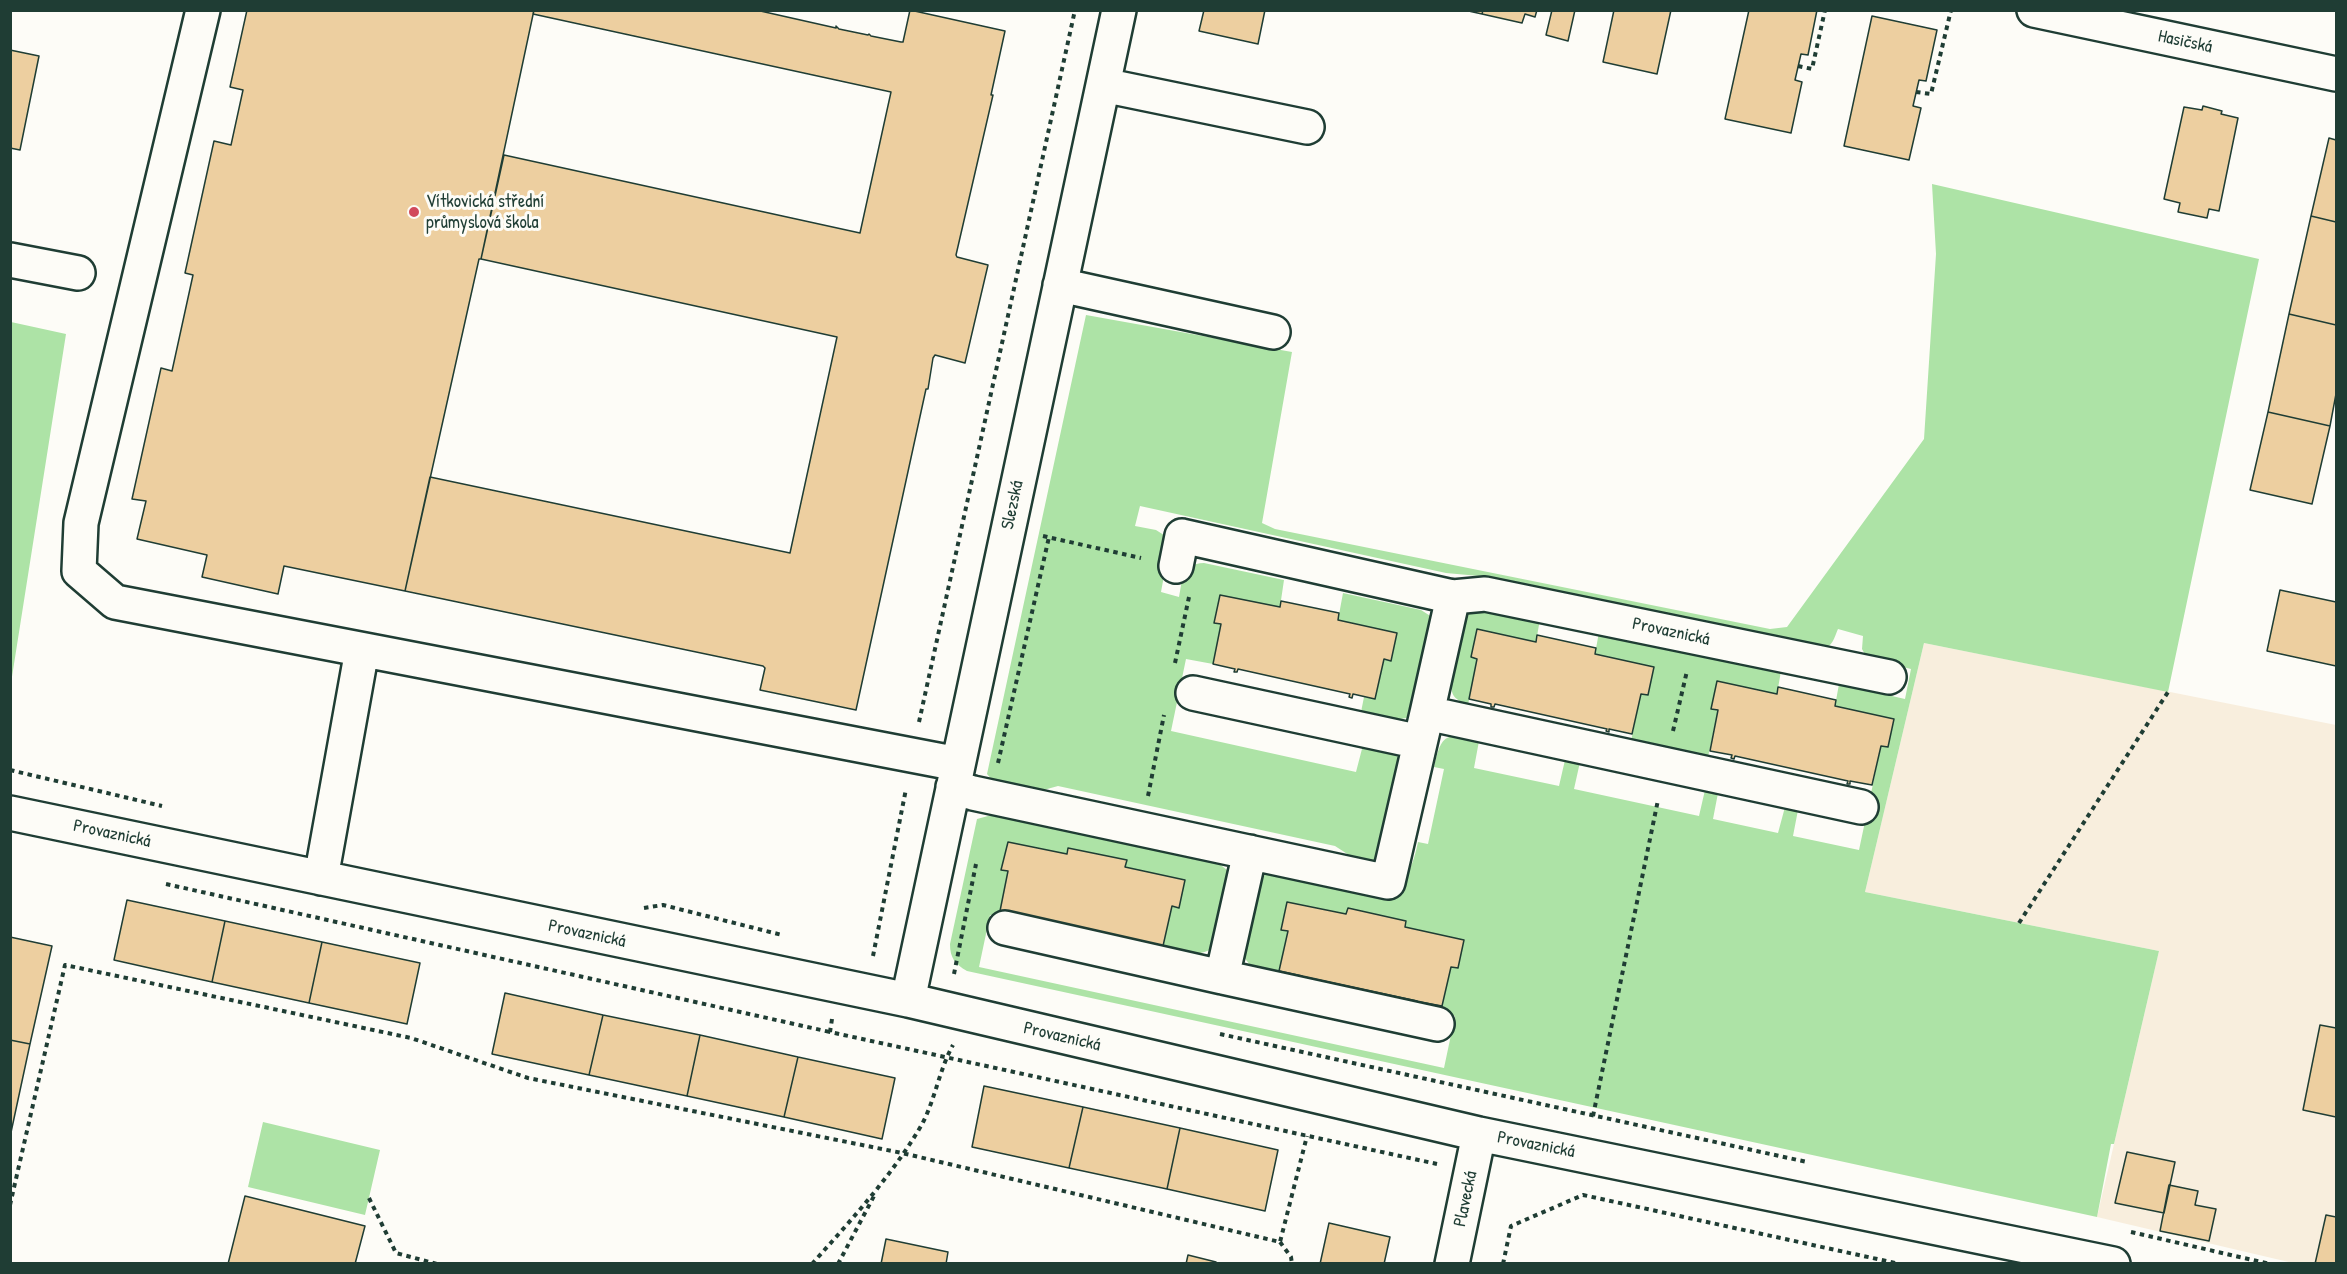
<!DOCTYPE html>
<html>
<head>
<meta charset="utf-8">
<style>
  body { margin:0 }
  #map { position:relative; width:2347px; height:1274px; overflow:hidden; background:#fdfcf7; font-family:"Patrick Hand",sans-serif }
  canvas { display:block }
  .frame { position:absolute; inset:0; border:12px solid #1f3d34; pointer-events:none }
</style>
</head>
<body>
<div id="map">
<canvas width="2347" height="1274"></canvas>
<div class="frame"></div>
</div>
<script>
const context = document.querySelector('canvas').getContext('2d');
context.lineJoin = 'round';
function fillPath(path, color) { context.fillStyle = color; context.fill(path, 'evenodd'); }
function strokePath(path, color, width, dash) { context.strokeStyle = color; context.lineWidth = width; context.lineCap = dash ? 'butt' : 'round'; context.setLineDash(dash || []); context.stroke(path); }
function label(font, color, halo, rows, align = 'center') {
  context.font = font + ' "Patrick Hand",sans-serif'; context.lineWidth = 6; context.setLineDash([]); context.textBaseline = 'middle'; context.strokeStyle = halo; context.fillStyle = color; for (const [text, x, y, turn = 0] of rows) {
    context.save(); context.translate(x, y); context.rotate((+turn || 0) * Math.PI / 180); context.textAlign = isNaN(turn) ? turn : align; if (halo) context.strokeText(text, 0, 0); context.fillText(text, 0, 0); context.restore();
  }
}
fillPath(new Path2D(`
  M1924,643L2336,725V1263H2293L2097,1217L2159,951L1865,892Z`), '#f8eedd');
fillPath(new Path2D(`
  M1932,184L2259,259L2168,692L1924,643L1865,892L2159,951L2114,1144H2111L2097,1217L967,971C955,964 950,958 950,944L977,819L988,816H1002L1217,862L1227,870L1229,876L1212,948C1199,959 1178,950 1163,946L1172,906L1178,908L1184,880L1125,867L1126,860L1069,848L1067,854L1008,842L1001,869L1008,871L999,917L990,915L979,967L1444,1068L1455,1016L1441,1013L1442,1006L1451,967L1458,968L1464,940L1405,927L1406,921L1348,908L1346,914L1287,902L1281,929L1288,931L1279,971L1250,965L1243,956L1258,881L1265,875H1271L1362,893C1401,896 1411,875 1418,842L1428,844L1444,769L1434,767C1442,731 1447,734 1479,741L1474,768L1559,786L1565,760L1580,762L1574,789L1699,816L1705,790L1718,793L1713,819L1778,833L1785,807L1798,810L1793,836L1859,850L1881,746L1888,747L1894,720L1835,706L1839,684L1905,699L1911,669L1867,658L1862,649L1863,636L1838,629C1833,641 1832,649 1818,648L1490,577L1446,573L1140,506L1135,526L1156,530L1167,537L1169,548L1161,592L1179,597C1183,578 1181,564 1204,563L1284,580L1280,607L1220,595L1214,622L1221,624L1213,664L1186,659L1171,731L1356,772L1363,745C1379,749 1394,749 1404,762L1388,855L1369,868L1335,846L1058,786L1029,794L993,781L987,774L1086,315L1292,352L1262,523L1275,529L1770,629L1787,627L1924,439L1936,254Z
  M11,322L66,334L11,683L10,322Z
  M1343,593L1421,610L1432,617L1414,715C1398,724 1378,715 1361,712L1364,697L1375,699L1384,659L1391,660L1397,633L1338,620Z
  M1479,606L1540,619L1536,642L1477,630L1471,657L1477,659L1468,705C1457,700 1450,697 1452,684L1465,619L1471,609Z
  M1599,632L1781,671L1777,694L1717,682L1712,709L1718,710L1708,757L1631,741L1641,694L1648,695L1654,667L1595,654Z
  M263,1122L380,1150L365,1215L248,1187Z`), '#ade3a6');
const building = new Path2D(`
  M247,10H534L481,259H479L405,591L284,566L278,594L202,577L207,555L137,539L146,501L132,499L161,368L172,371L193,275L185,273L214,141L231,145L243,90L230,87Z
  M534,10H756L836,28V26L839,29L868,35L869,34L871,36L901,42H903L910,10L1005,31L991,95H993L956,255L957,257L988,265L965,363L935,355L933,358L928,389H926L856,710L760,690L765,668L763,666L405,591L430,477L790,553L837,337L481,259L504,155L860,233L891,92L533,14Z
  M1204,10H1265L1258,44L1199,31Z
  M1464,10H1483L1482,14Z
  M1483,10H1537L1535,17L1525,14L1522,23L1482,14Z
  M1552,10H1575L1568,41L1546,35Z
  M1614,10H1671L1657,74L1603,62Z
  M1749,10H1817L1808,55L1801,54L1795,80L1802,82L1791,133L1725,119Z
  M1872,16L1937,30L1926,81L1919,80L1913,106L1921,108L1909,160L1844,146Z
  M10,50L39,56L20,150L10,148Z
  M2203,106L2222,111L2221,114L2238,118L2219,211L2209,209L2207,218L2178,212L2180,203L2164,199L2184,107L2202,110Z
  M2329,138L2336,140V222L2311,216Z
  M2311,216L2336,222V325L2289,314Z
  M2289,314L2336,325V394L2330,426L2268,412Z
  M2268,412L2330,426L2312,504L2250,490Z
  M2280,590L2336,602V666L2267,651Z
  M1220,595L1280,607L1281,601L1339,613L1338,620L1397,633L1391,661L1384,659L1375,699L1353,694L1352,698L1349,697L1350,694L1238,669L1237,672H1234L1235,669L1213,664L1221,624L1214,623Z
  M1477,629L1536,642L1537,635L1596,648L1595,654L1654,667L1648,695L1641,694L1632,734L1609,729V732L1606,731L1607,729L1495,704L1494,707H1491V704L1469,699L1477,659L1471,657Z
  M1717,681L1777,694L1778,687L1836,700L1835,706L1894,719L1888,747L1881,746L1872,785L1850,781V784H1847L1848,781L1735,756L1734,759L1731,758L1732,755L1710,751L1718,710L1711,709Z
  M1008,842L1067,854L1068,848L1127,860L1125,867L1185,880L1179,908L1172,906L1163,946L1140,942L1139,945L1137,944V941L1000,911L1008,871L1001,870Z
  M127,900L225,921L212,982L114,960Z
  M1287,902L1346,914L1348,908L1406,921L1405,927L1464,940L1458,968L1451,967L1442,1006L1420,1002L1419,1005L1416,1004L1417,1001L1305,977L1304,980L1301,979L1302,976L1279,971L1288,931L1281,930Z
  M225,921L322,942L309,1003L212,982Z
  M10,937L52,946L30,1044L10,1040Z
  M322,942L420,963L407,1024L309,1003Z
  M505,993L603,1015L589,1075L492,1054Z
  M603,1015L700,1035L687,1096L589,1075Z
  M2320,1025L2336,1028V1117L2303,1110Z
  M700,1035L798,1057L784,1117L687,1096Z
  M10,1040L30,1044L10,1137Z
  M798,1057L895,1078L882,1139L784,1117Z
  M984,1086L1083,1107L1069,1168L972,1147Z
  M1083,1107L1180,1128L1167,1189L1069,1168Z
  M1180,1128L1278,1150L1265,1211L1167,1189Z
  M2127,1152L2175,1162L2164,1213L2115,1203Z
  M2169,1185L2198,1191L2195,1205L2216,1209L2209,1241L2160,1231Z
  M245,1196L365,1226L355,1264H228Z
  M2326,1215L2336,1217V1264H2315Z
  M1329,1223L1390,1237L1384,1264H1320Z
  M886,1239L948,1252L946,1264H881Z
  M1188,1255L1216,1262V1264H1186Z`);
fillPath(building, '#edcfa0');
strokePath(building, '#1f3d34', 1.5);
const minor = new Path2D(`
  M203,10L81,523L79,571L115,602L958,764
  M2034,10L2336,74
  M1103,85L1307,127
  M10,260L78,273
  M1060,285L1273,332
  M1176,566L1182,536L1453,597
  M1193,693L1420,742
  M1427,713L1453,597L1485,594L1889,677
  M953,787L973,793L1388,882L1427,713L1861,807
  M10,813L908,1000L1479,1134L2113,1264
  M321,878L362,650
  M1005,928L1222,977L1250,852
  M1222,977L1437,1024
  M908,1000L1119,10
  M1452,1264L1479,1134`);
strokePath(minor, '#1f3d34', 38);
strokePath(new Path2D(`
  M1798,66L1812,69L1825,10
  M1916,92L1931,94L1951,10
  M1043,536L1141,558
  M1175,663L1189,597
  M919,722L1075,10
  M1673,731L1687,671
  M998,763L1049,537
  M10,770L162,806
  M1148,796L1164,715
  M166,884L830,1032
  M644,908L663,905L782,935
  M2019,923L2168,692
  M873,956L906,789
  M954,974L976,864
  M832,1019L830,1032L1437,1164
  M1220,1034L1807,1162
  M1593,1116L1658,800
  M369,1198L396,1253L437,1264
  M10,1205L65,965L411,1038L528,1078L902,1153L1280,1242L1307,1136
  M2131,1232L2270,1264
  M1280,1242L1291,1257L1292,1264
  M812,1264C851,1220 891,1177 921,1126C935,1101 939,1070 953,1045
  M838,1264L874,1196
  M1503,1264L1511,1226L1583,1195L1900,1264`), '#1f3d34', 4, [4.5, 4.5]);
strokePath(minor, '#fdfcf7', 33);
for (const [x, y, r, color] of [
  [414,212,6,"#d1495b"]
]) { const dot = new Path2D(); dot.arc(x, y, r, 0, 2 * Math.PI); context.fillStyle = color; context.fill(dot); strokePath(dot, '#fdfcf7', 2); }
label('18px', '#1f3d34', '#fdfcf7', [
  ["Hasičská",2185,42,12],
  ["Slezská",1013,505,-78],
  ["Provaznická",1671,632,12],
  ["Provaznická",112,834,12],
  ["Provaznická",587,934,12],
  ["Provaznická",1062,1037,13],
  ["Provaznická",1536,1145,11],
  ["Plavecká",1466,1199,-78]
]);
label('18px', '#1f3d34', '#fdfcf7', [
  ["Vítkovická střední",426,202],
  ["průmyslová škola",426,223]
], 'left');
</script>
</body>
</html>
